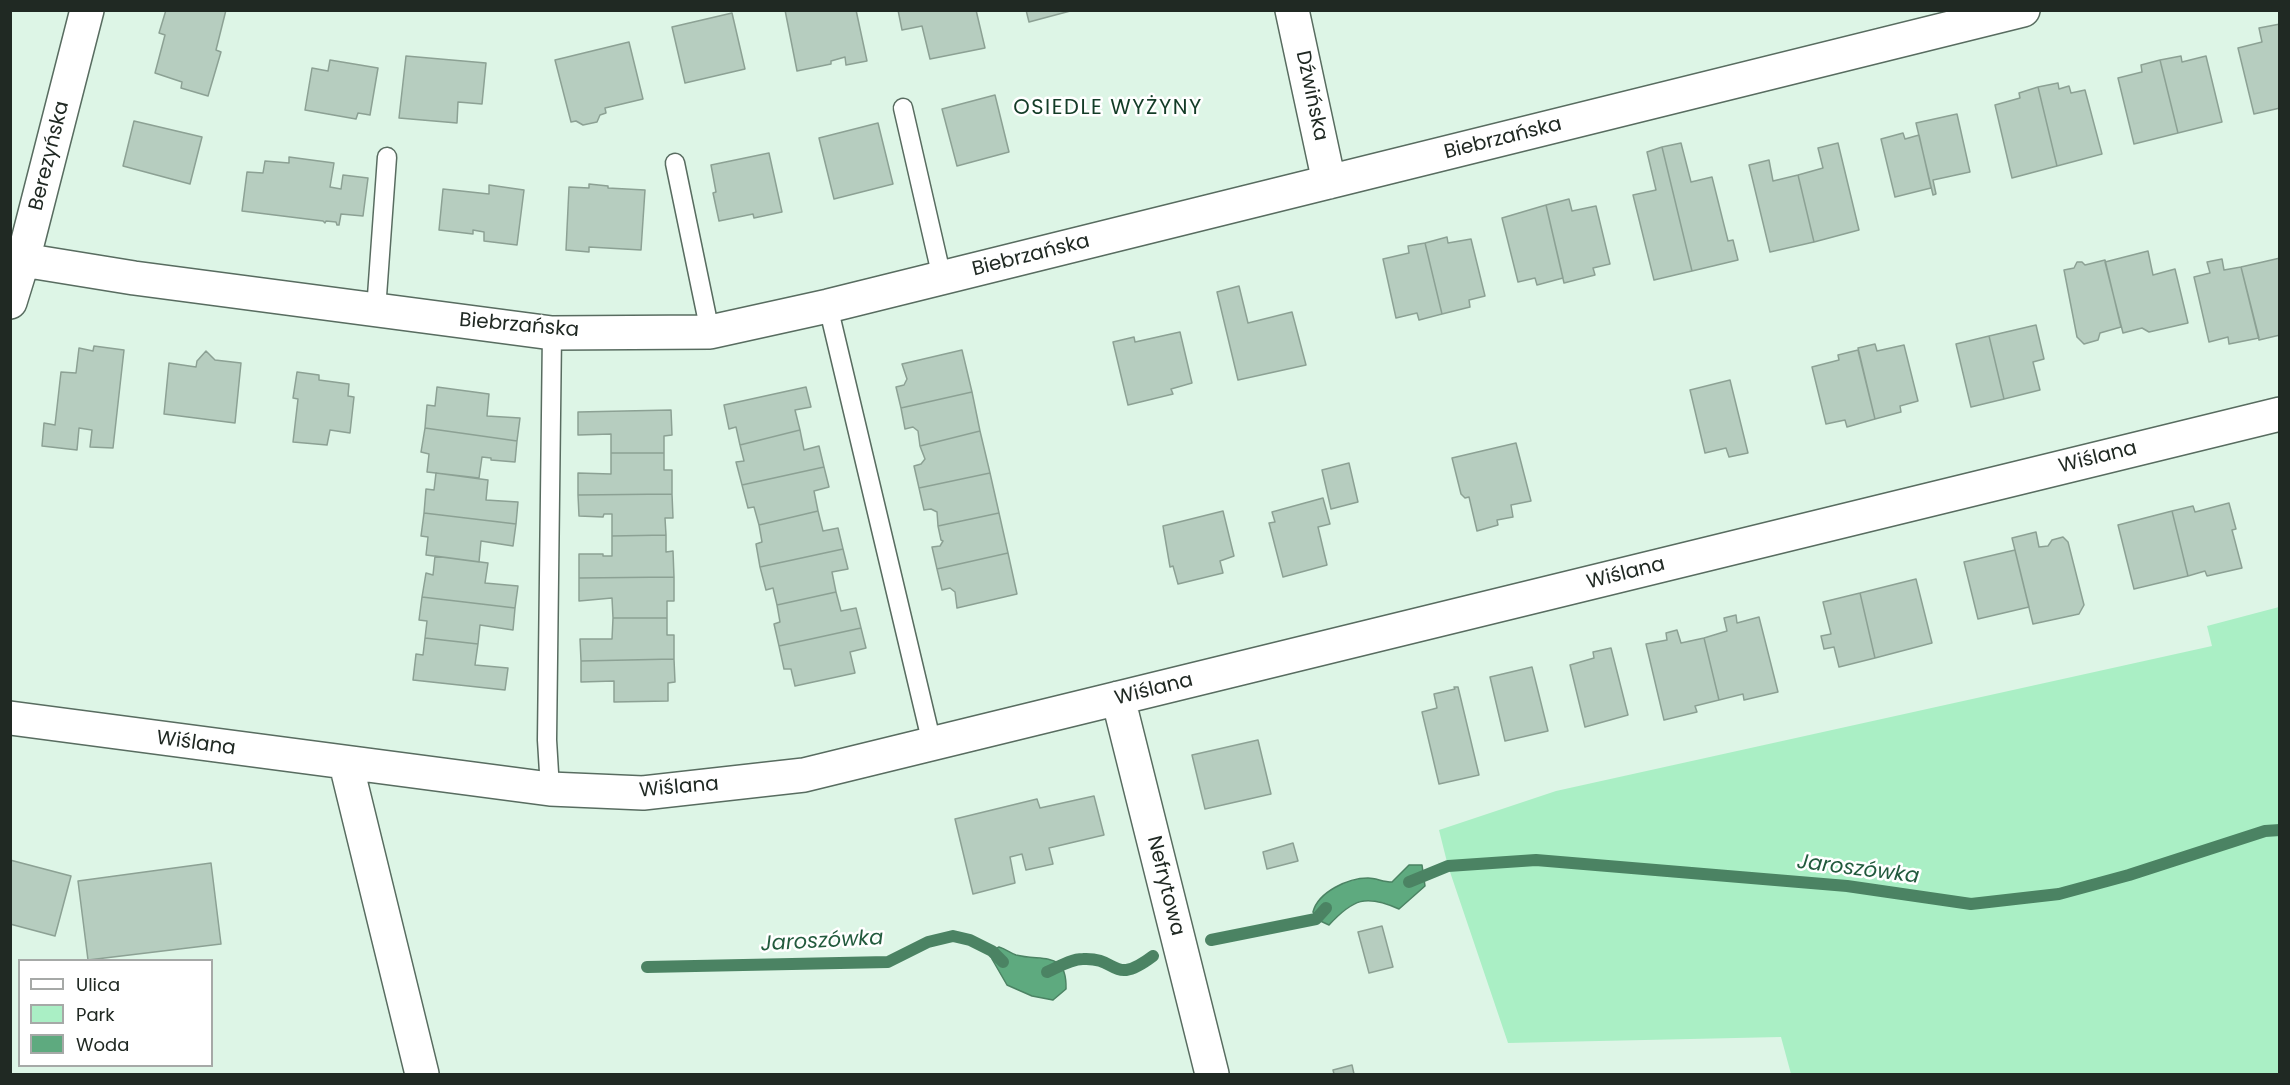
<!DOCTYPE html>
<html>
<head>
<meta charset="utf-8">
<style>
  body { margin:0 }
  #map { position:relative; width:2290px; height:1085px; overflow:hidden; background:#ddf5e6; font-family:Poppins,sans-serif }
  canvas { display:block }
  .frame { position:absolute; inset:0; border:12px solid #202923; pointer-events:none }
  .legend { position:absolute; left:18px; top:959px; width:195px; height:108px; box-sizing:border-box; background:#fff; border:2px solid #a6a9a7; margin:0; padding:8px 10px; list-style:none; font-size:18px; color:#202923 }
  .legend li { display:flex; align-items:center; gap:12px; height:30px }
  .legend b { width:30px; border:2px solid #a6a9a7 }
</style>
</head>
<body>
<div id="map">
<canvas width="2290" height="1085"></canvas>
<div class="frame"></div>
<ul class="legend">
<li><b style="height:8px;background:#fff"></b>Ulica</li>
<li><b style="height:16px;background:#aaefc5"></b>Park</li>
<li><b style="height:16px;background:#5eaa7f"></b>Woda</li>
</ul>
</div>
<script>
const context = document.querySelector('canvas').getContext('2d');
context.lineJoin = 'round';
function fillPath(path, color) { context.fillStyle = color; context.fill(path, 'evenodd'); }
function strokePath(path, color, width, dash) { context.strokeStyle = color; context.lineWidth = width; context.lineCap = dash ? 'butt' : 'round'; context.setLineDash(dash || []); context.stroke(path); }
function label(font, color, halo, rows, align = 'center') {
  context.font = font + ' Poppins,sans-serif'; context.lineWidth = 5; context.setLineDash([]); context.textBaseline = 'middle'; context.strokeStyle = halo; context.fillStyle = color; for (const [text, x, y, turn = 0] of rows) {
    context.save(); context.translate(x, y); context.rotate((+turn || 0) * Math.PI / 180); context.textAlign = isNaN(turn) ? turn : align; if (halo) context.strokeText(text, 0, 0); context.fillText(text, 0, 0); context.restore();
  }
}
fillPath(new Path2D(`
  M2279,607V1074H1791L1781,1037L1508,1043L1448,866L1439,830L1556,791L2212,646L2207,626Z`), '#aaefc5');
const water = new Path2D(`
  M1409,865H1422L1425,886L1399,909C1366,894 1353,899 1329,925L1316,919L1313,912C1318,892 1348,878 1368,878C1376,878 1383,882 1392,882Z
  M999,947C1006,949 1010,953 1016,955C1043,962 1067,950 1066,989L1053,1000L1032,996L1007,985L992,959V951Z`);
fillPath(water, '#5eaa7f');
strokePath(water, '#4b8363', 1.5);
strokePath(new Path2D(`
  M1409,882L1448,866L1536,860L1847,886L1971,904L2059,894L2129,875L2265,831L2280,830
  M1211,940L1316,919L1326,908
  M647,967L888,962L928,942L953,936L970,940L992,951L1003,962
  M1047,972C1058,967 1071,959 1083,959C1119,957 1112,987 1153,956`), '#4b8363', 12);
const building = new Path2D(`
  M166,10H226L216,50L221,52L208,96L181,88L182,82L155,73L165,35L159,33Z
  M785,10H856L867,61L846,65L845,57L831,61V64L797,71Z
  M898,10H976L985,48L930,59L922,26L902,30Z
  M1026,10H1074L1029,22Z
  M732,13L745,69L685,83L672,27Z
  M2280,24V108L2254,114L2238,48L2262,42L2259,28Z
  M629,42L643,99L605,108L606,113L600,115L597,122L583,125L576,121L571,122L555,60Z
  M406,56L486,63L482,104L458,102L457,123L399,118Z
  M2181,56L2182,62L2206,56L2222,122L2178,133L2160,60Z
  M330,60L378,68L370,115L358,113L356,119L305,110L312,68L328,71Z
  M2160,60L2178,133L2134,144L2118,78L2142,72L2141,65Z
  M2058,83L2059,89L2069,86L2071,93L2085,90L2102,154L2057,166L2038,87Z
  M2038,87L2057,166L2012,178L1995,105L2020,98L2019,93Z
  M995,95L1009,152L957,166L942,109Z
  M1957,114L1970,172L1933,180L1936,194L1933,195L1916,123Z
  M134,121L202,137L190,184L123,166Z
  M878,123L893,184L834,199L819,138Z
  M1903,133L1905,139L1919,135L1931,188L1895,197L1881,139Z
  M1681,143L1691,182L1712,177L1728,241L1733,240L1738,260L1692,271L1662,147Z
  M1838,143L1859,230L1814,242L1798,175L1823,168L1818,148Z
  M1662,147L1692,271L1654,280L1633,195L1656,190L1647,152Z
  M769,153L782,212L754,218L753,214L719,221L713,193L716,192L711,165Z
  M289,157L334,163L330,187L341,189L343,175L368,178L363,216L341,214L339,225H337L336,222L326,221L325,223L323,221L242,211L247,172L263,173L265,161L289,163Z
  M1769,160L1773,181L1798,175L1814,242L1770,252L1749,165Z
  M589,184L608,186V188L645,190L641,250L589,247V252L566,250L569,187L589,188Z
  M489,185L524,190L517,245L484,241V232L473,230V234L439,230L443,189L489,194Z
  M1569,199L1572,211L1596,206L1610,264L1593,268L1595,275L1564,283L1546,205Z
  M1546,205L1563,278L1537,285L1535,278L1518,282L1502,218Z
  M1447,237L1448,243L1471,239L1485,296L1469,300L1470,307L1442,314L1425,243Z
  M1425,243L1442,314L1419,320L1417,313L1396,318L1383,259L1409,253L1408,246Z
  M2148,251L2153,275L2175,269L2188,323L2149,332L2142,328L2123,333L2105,262Z
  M2280,258V335L2259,340L2241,267Z
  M2222,259L2224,270L2241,267L2259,338L2229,344L2228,337L2209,342L2194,277L2210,273L2207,262Z
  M2105,260L2121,327L2100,333L2098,340L2084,344L2077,337L2064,270L2074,268L2077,262H2082L2085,265Z
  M1239,286L1248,323L1292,312L1306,365L1238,380L1217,292Z
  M2036,325L2044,359L2033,362L2040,390L2004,399L1989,336Z
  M1180,332L1192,383L1171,389L1173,394L1128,405L1113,342L1134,337L1135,342Z
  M1989,336L2004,399L1971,407L1956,344Z
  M1875,344L1877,351L1904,345L1918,401L1900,406L1901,412L1875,419L1858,348Z
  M94,346L124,350L113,448L90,447L92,430L79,428L77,450L42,446L44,423L55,425L61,372L76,373L79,348L93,351Z
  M962,350L972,392L901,408L896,387L904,385L907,379L902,364Z
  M1858,350L1875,419L1847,427L1845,420L1826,424L1812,367L1839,360L1838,355Z
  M206,351L215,360L241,363L235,423L164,414L169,363L196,367L197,361Z
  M297,372L319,375V380L349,384L348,396L354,397L350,433L330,430L327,445L293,442L298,399L293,398Z
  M1730,380L1748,453L1729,457L1726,448L1705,453L1690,390Z
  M437,387L489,394L487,416L520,418L517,441L425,428L427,405L435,406Z
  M806,387L811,407L795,410L800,430L740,445L736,427L729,429L724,405Z
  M972,392L980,431L920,446L918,431L913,427L905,429L901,408Z
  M671,410L672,435L664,436V453H611V434L578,435V412Z
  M425,428L517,441L515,462L491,460V458L482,457L479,478L427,472L429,454L421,452Z
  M800,430L804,450L819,446L824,467L742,485L736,462L744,461L740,445Z
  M980,431L990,473L919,488L914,466L921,464L925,459L920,446Z
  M1516,443L1531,501L1511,505L1513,517L1497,520L1498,525L1477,531L1469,497L1465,498L1461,494L1452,458Z
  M611,453H664V470H672V494L578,495V473L611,474Z
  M1349,463L1358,502L1331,509L1322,470Z
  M824,467L829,487L814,491L818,511L759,525L754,507L748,508L742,485Z
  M436,473L488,480L486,500L518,502L516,524L424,513L426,489L434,490Z
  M990,473L999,513L938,526L937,512L931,509L924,510L919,488Z
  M672,494L673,518H665L666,535L612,536V514H604L603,517L579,516L578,495Z
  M1323,498L1330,524L1318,527L1327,565L1283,577L1269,523L1275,522L1272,512Z
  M2229,503L2236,529L2232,530L2242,568L2207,576L2205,571L2188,576L2172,511L2193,506L2195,512Z
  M818,511L823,531L838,528L843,549L760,567L756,544L762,542L759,525Z
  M1223,511L1234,556L1220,561L1223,573L1178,584L1173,566L1170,567L1163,526Z
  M2172,511L2188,576L2134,589L2118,525Z
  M424,513L516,524L513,546L481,541L479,562L426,555L428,537L421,536Z
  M999,513L1008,553L937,569L932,547L940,546L943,541L941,540L938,526Z
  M2036,532L2039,547L2048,546L2052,540L2063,537L2068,542L2084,605L2079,614L2033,624L2012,538Z
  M666,535V552L673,551L674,577L579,578V554H603V556H612V536Z
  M843,549L848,569L832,572L836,592L777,605L773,588L766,590L760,567Z
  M2015,550L2029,607L1978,619L1964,562Z
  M1008,553L1017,594L957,608L955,592L950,588L942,590L937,569Z
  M435,556L488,563L485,583L518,586L515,608L422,597L426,573L433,575Z
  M674,577V601H667V618H613L612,598L579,601V578Z
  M1916,579L1932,643L1875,658L1860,593Z
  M836,592L841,611L856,608L861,628L779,646L774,624L780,622L777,605Z
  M1860,593L1875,658L1839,667L1834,647L1824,649L1821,636L1831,634L1823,602Z
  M422,597L515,608L513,630L480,625L478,644L425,638L427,621L419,620Z
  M1736,615L1737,623L1759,617L1778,692L1744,700L1743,694L1719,700L1704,638L1727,631L1724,618Z
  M613,618H667V635H674V659L581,661L580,639H612Z
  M861,628L866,648L850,652L855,673L795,686L791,669H784L779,646Z
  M1677,630L1681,643L1704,638L1719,700L1695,706L1697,712L1664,720L1646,644L1667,640L1666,633Z
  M425,638L478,644L475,665L508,668L505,690L413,680L416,654L423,655Z
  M1611,648L1628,715L1585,727L1570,665L1594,658L1593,652Z
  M674,659L675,682L668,683V701L614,702V681L581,682V661Z
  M1532,667L1548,731L1505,741L1490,677Z
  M1454,687H1458L1479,775L1439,784L1422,712L1437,708L1434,694L1455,689Z
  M1258,740L1271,794L1205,809L1192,755Z
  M1094,796L1104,835L1049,848L1053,864L1026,870L1022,854L1010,857L1015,883L973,894L955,819L1037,799L1040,808Z
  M1293,843L1298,861L1267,869L1263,852Z
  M10,860L71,876L55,936L10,924Z
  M211,863L221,944L88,960L78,881Z
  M1382,926L1393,967L1369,973L1358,932Z
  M1352,1065L1354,1074H1334L1333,1070Z`);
fillPath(building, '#b6cdbf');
strokePath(building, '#8ca194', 1.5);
const lane = new Path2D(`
  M903,108L942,278
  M675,163L710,332
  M828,306L932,744
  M376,310L387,157
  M550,789L547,740L552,333`);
const street = new Path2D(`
  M1292,10L1329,182
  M23,260L134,278L552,333L710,332L828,306L2023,10
  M10,302L23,260L87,10
  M1118,698L1212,1074
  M10,718L550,789L643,793L804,775L2280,414
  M346,764L422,1074`);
strokePath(lane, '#586c60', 21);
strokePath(street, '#586c60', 36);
strokePath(lane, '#fff', 18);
strokePath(street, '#fff', 33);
label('20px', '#202923', '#fff', [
  ["Dźwińska",1311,96,78],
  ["Biebrzańska",1503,139,-14],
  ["Berezyńska",50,156,-76],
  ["Biebrzańska",1031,256,-14],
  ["Biebrzańska",519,326,5],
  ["Wiślana",2098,458,-14],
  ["Wiślana",1626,574,-14],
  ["Wiślana",1154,690,-14],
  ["Wiślana",196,744,8],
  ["Wiślana",679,788,-5],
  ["Nefrytowa",1165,886,76]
]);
context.letterSpacing = '1.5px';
label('21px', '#133c27', '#fff', [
  ["OSIEDLE WYŻYNY",1108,109]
]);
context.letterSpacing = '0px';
label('italic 21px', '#225a3d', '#fff', [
  ["Jaroszówka",1858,870,7],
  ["Jaroszówka",822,942,-3]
]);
</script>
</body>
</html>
